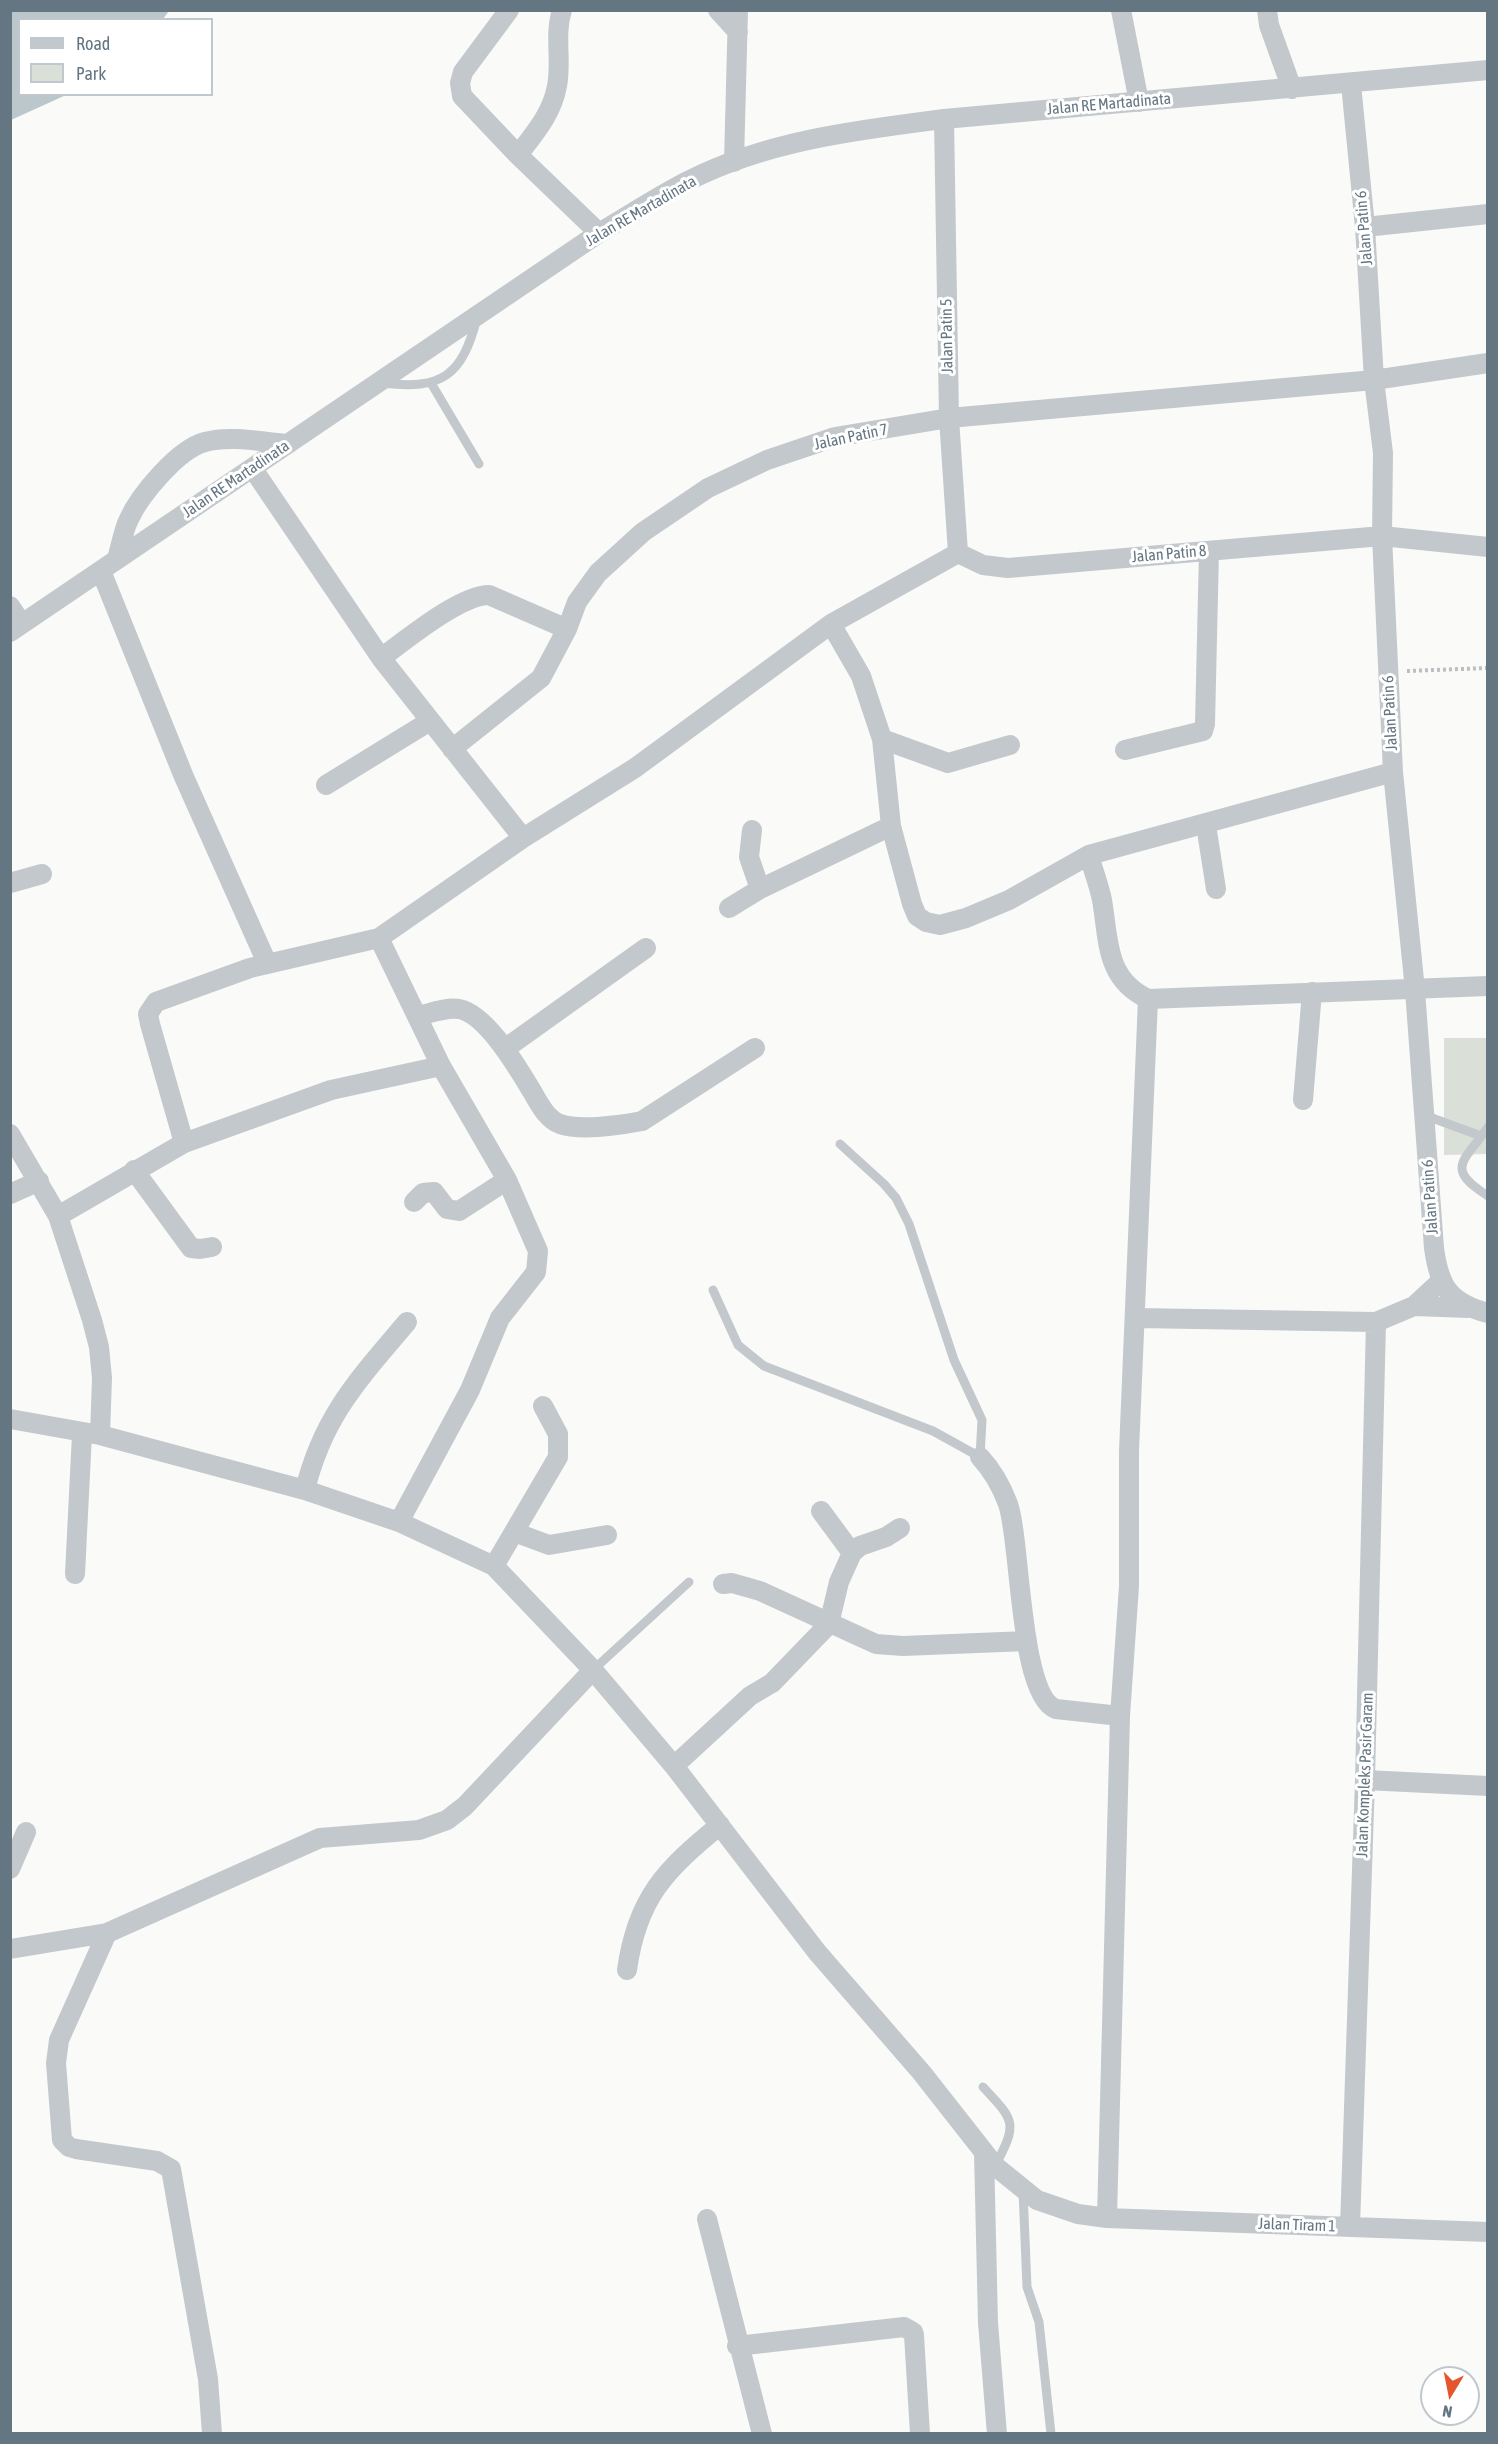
<!DOCTYPE html>
<html>
<head>
<meta charset="utf-8">
<style>
  body { margin:0 }
  #map { position:relative; width:1498px; height:2444px; overflow:hidden; background:#fafaf8; font-family:"Asap Condensed",sans-serif }
  canvas { display:block }
  .frame { position:absolute; inset:0; border:12px solid #657683; pointer-events:none }
  .legend { position:absolute; left:18px; top:18px; width:195px; height:78px; box-sizing:border-box; background:#fff; border:2px solid #c1c8cd; margin:0; padding:8px 10px; list-style:none; font-size:18px; color:#657683 }
  .legend li { display:flex; align-items:center; gap:12px; height:30px }
  .legend b { width:30px; border:2px solid #c1c8cd }
  .north { position:absolute; left:1420px; top:2366px; width:60px; height:60px; box-sizing:border-box; background:#fff; border:2px solid #c1c8cd; border-radius:50%; rotate:190deg; font-size:16px; font-weight:700; line-height:24px; text-align:center; color:#657683 }
  .north::after { content:''; display:block; margin:auto; width:21px; height:27px; background:#e4572e; clip-path:polygon(50% 0,100% 100%,50% 72%,0 100%) }
</style>
</head>
<body>
<div id="map">
<canvas width="1498" height="2444"></canvas>
<div class="frame"></div>
<ul class="legend">
<li><b style="height:8px;background:#c3c8cc"></b>Road</li>
<li><b style="height:16px;background:#dadfd7"></b>Park</li>
</ul>
<div class="north">N</div>
</div>
<script>
const context = document.querySelector('canvas').getContext('2d');
context.lineJoin = 'round';
function fillPath(path, color) { context.fillStyle = color; context.fill(path, 'evenodd'); }
function strokePath(path, color, width, dash) { context.strokeStyle = color; context.lineWidth = width; context.lineCap = dash ? 'butt' : 'round'; context.setLineDash(dash || []); context.stroke(path); }
function label(font, color, halo, rows, align = 'center') {
  context.font = font + ' "Asap Condensed",sans-serif'; context.lineWidth = 6; context.setLineDash([]); context.textBaseline = 'middle'; context.strokeStyle = halo; context.fillStyle = color; for (const [text, x, y, turn = 0] of rows) {
    context.save(); context.translate(x, y); context.rotate((+turn || 0) * Math.PI / 180); context.textAlign = isNaN(turn) ? turn : align; if (halo) context.strokeText(text, 0, 0); context.fillText(text, 0, 0); context.restore();
  }
}
fillPath(new Path2D(`
  M1444,1038H1487V1154L1444,1155Z`), '#dadfd7');
fillPath(new Path2D(`
  M10,11L11,10L169,11L163,19L20,20V94L66,95L11,120Z`), '#bbc7cb');
strokePath(new Path2D(`
  M1407,671L1488,668`), '#bbbfc2', 4, [3, 3]);
strokePath(new Path2D(`
  M383,383C442,390 462,376 477,318
  M431,383L479,464
  M1424,1115L1481,1136
  M1488,1127C1464,1162 1444,1168 1488,1196
  M713,1290L738,1345L764,1366L933,1431L980,1457L982,1420L954,1360L909,1224L896,1198L884,1184L840,1144
  M593,1670L689,1582
  M983,2087C1015,2121 1018,2123 995,2166
  M1023,2191L1027,2287L1039,2322L1051,2434`), '#c3c8cc', 9);
strokePath(new Path2D(`
  M509,10L463,72L460,83L462,96L518,155L599,233
  M718,10L738,32
  M1121,10L1139,102
  M1267,10L1269,25L1292,89
  M1351,84L1365,227L1374,380L1383,453L1382,536L1393,772L1415,990L1434,1248C1439,1286 1449,1303 1488,1313
  M944,119L949,418L958,553
  M518,155C534,134 552,114 557,86C562,61 554,35 562,10
  M734,162L738,10
  M1365,227L1488,214
  M253,469L381,658L523,838
  M958,553L983,565L1008,568L1382,536L1488,547
  M117,559C121,546 123,531 129,519C140,495 178,449 205,442C230,435 262,442 288,444
  M101,571L184,777L267,963
  M10,606L22,624
  M831,624L861,676L882,739L891,826L912,904L917,916L926,922L940,925L966,918L1009,900L1089,855L1393,772
  M10,632L599,233C628,216 657,197 686,182C765,141 857,130 944,119L1488,70
  M381,658C406,640 460,595 489,595L567,629
  M882,739L948,763L1010,745
  M452,749L541,678L567,629L577,602L598,573L643,532L708,488L767,460L835,437L949,418L1374,380L1488,363
  M1125,750L1203,731L1205,724L1209,551
  M326,785L430,721
  M1206,825L1216,889
  M752,830L749,857L760,889
  M1089,855C1093,870 1099,885 1102,900C1109,940 1105,979 1148,999L1488,986
  M10,883L42,874
  M729,908L760,889L891,826
  M379,938L441,1066L507,1180L538,1251L536,1272L500,1318L470,1390L399,1522
  M419,1016C431,1013 446,1007 459,1009C487,1014 519,1070 533,1093C540,1105 547,1119 560,1124C580,1131 621,1125 642,1121L755,1048
  M506,1048L646,948
  M1303,1100L1312,992
  M10,1134L58,1216L92,1320L99,1347L102,1378L100,1435
  M184,1143L331,1090L441,1066
  M134,1170L191,1248L200,1249L212,1247
  M10,1194L39,1181
  M414,1202L423,1193L434,1192L447,1209L459,1211L507,1180
  M58,1216L184,1143L150,1024L148,1014L156,1002L250,968L379,938L523,838L635,768L831,624L958,553
  M1414,1306L1468,1308
  M1136,1318L1376,1322L1414,1306L1441,1281
  M10,1419L100,1435L305,1490L399,1522L494,1566L593,1670L674,1766L817,1952L922,2073L995,2166L1037,2200L1078,2214L1107,2218L1488,2232
  M980,1457C993,1471 1001,1485 1008,1504C1021,1541 1019,1696 1056,1709L1120,1716
  M305,1490C323,1416 359,1379 407,1322
  M821,1511L852,1553
  M514,1532L549,1545L607,1535
  M494,1566L558,1457V1434L543,1406
  M75,1574L82,1434
  M723,1584L732,1583L760,1591L876,1644L903,1646L1027,1641
  M674,1766L750,1696L772,1683L829,1624L839,1582L852,1553L860,1546L886,1537L900,1528
  M1365,1780L1488,1786
  M10,1869L26,1832
  M107,1933L59,2040L56,2063L62,2140L69,2147L76,2149L157,2161L171,2169L208,2379L212,2434
  M10,1949L107,1933L320,1838L419,1830L447,1820L465,1806L593,1670
  M627,1970C637,1898 665,1870 720,1825
  M984,2152L988,2323L997,2434
  M1107,2218L1120,1716L1129,1586V1451L1148,999
  M707,2219L762,2434
  M1350,2227L1365,1780L1376,1322
  M737,2346L904,2327L913,2332L914,2335L920,2434`), '#c3c8cc', 20);
label('16px', '#657683', '#fff', [
  ["Jalan RE Martadinata",1109,104,-5],
  ["Jalan RE Martadinata",641,211,-30],
  ["Jalan Patin 6",1364,228,-95],
  ["Jalan Patin 5",947,336,-91],
  ["Jalan Patin 7",851,437,-12],
  ["Jalan RE Martadinata",236,479,-34],
  ["Jalan Patin 8",1169,554,-5],
  ["Jalan Patin 6",1390,713,-93],
  ["Jalan Patin 6",1430,1197,-94],
  ["Jalan Kompleks Pasir Garam",1365,1775,-88],
  ["Jalan Tiram 1",1297,2225,2]
]);
</script>
</body>
</html>
